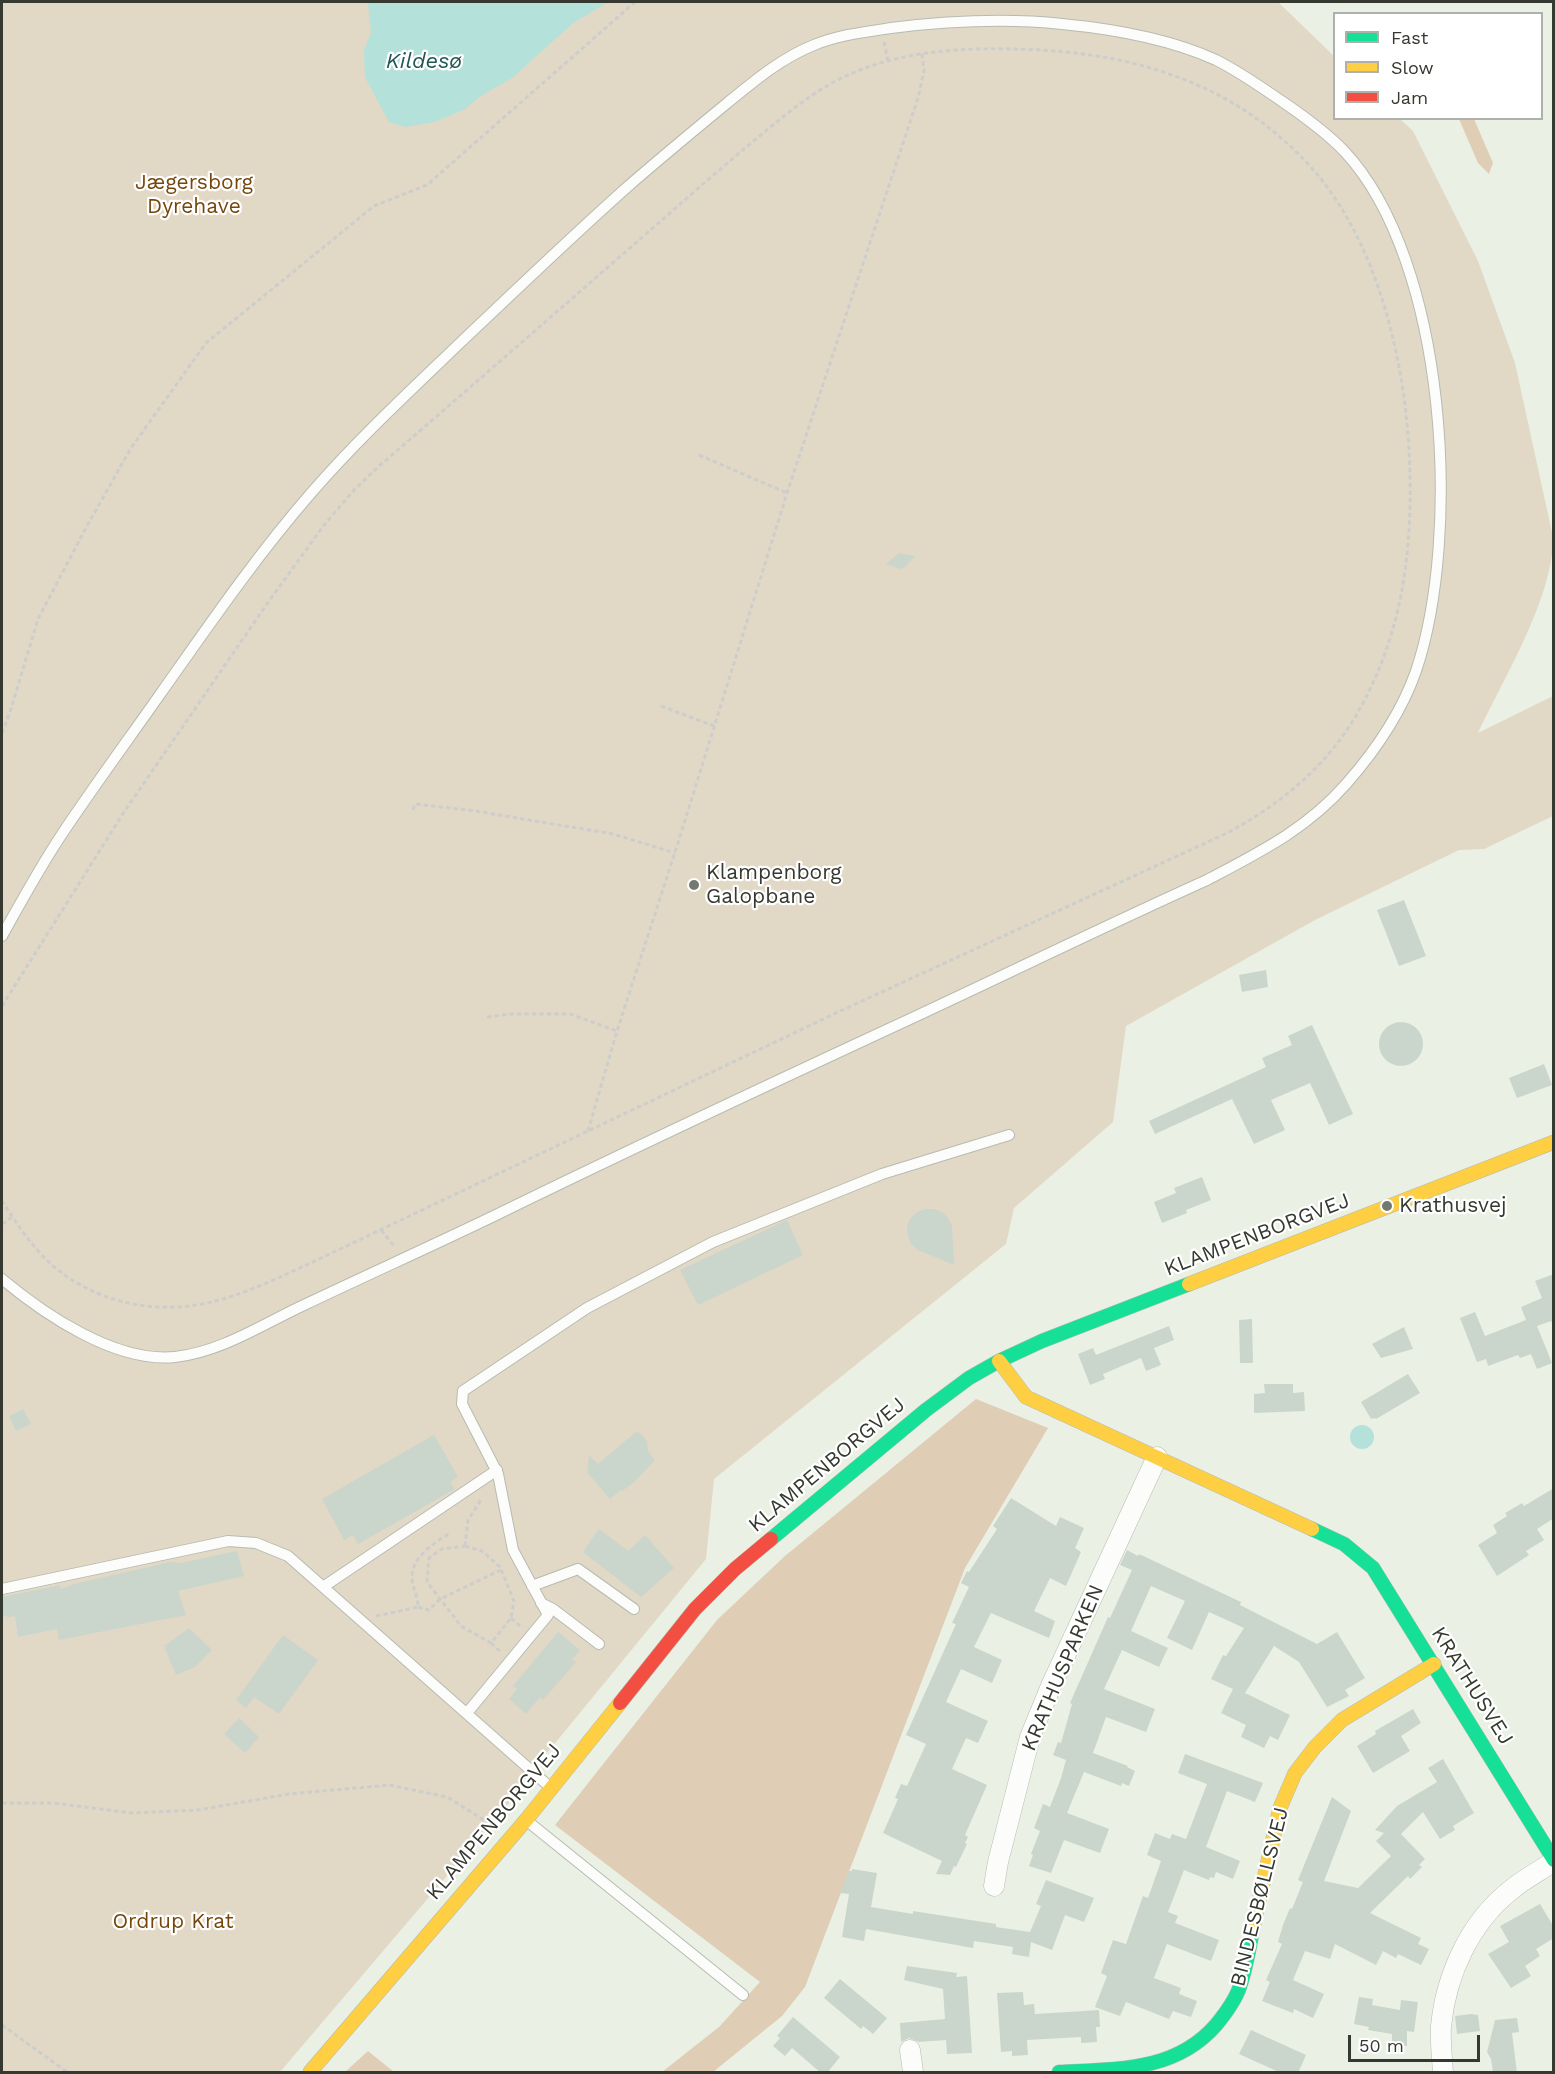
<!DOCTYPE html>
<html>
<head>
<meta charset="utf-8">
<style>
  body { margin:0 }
  #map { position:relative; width:1555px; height:2074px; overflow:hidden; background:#eaf0e4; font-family:"Work Sans",sans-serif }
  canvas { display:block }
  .frame { position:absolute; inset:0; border:3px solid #353930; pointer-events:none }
  .legend { position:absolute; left:1333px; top:12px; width:210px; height:108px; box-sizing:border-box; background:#fff; border:2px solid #aeb0ac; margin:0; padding:8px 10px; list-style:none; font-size:18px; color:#353930 }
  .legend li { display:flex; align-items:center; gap:12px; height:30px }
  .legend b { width:30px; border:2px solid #aeb0ac }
  .scale { position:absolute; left:1348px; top:2035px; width:132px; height:27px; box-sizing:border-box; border:3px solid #353930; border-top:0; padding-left:8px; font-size:18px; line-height:21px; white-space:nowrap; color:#353930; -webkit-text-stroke:4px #fff; paint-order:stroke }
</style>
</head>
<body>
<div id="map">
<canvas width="1555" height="2074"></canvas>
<div class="frame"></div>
<ul class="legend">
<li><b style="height:8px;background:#16e098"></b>Fast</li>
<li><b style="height:8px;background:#ffcf43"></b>Slow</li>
<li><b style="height:8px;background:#f24e42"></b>Jam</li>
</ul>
<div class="scale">50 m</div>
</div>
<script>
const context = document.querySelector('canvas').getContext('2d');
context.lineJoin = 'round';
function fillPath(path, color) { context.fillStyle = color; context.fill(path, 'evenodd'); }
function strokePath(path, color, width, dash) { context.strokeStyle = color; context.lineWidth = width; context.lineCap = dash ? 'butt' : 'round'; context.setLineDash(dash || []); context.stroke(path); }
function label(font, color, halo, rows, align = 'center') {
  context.font = font + ' "Work Sans",sans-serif'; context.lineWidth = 4.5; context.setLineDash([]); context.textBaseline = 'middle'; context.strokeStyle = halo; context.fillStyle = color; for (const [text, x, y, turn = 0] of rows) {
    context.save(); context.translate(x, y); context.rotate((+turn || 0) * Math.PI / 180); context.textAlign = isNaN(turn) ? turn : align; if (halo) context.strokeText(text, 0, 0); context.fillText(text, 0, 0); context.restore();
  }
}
fillPath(new Path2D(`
  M2,2H1278L1334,56V118L1400,119L1413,131L1478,261L1515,363L1553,537C1554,596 1504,678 1478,733L1553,696V816L1484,849L1459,850L1315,920L1126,1026L1113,1122L1014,1208L1006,1244L714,1479L706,1559L520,1786L510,1802L280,2072H2Z`), '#e2d8c6');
fillPath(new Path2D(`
  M1459,119H1474L1493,163L1489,174L1478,163Z
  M976,1399L1048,1428L965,1568L805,1987L782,2016L713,2072H662L719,2027L760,1982L555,1825L717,1620L785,1556Z
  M368,2051L394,2072H345Z`), '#dfcdb5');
fillPath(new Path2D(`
  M366,2H608L572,24L512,78L481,96L465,109L435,122L405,127L389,122L365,77L364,50L371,33L368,4Z
  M1350 1437a12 12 0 1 1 24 0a12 12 0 1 1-24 0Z`), '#b4e1da');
fillPath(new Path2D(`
  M899,553L915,556L905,567L901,569L886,564Z
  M1404,900L1426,956L1399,966L1377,910Z
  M1266,970L1268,987L1242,992L1239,975Z
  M1379 1044a22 22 0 1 1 44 0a22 22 0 1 1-44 0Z
  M1312,1025L1353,1114L1329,1125L1310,1083L1271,1100L1285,1130L1254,1144L1232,1099L1155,1134L1149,1121L1266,1067L1262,1058L1292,1045L1288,1036Z
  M1544,1064L1552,1085L1517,1098L1509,1078Z
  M1202,1177L1211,1200L1186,1210L1187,1213L1162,1223L1154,1202L1176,1193L1174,1188Z
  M925,1209H934L942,1212L948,1218L952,1226L954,1265L918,1250L911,1244L908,1235L907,1226L910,1219L917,1212Z
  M787,1220L803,1255L698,1305L680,1270Z
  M1554,1274V1325L1551,1321L1537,1326L1552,1363L1537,1369L1531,1354L1520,1358L1518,1355L1488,1366L1486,1359L1477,1362L1460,1318L1475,1312L1485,1336L1526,1320L1521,1307L1542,1298L1535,1281Z
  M1252,1319L1253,1363H1240L1239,1320Z
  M1169,1326L1174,1340L1154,1348L1161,1365L1146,1371L1141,1358L1103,1374L1105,1379L1090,1385L1078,1354L1093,1348L1096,1355Z
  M1404,1327L1413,1349L1381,1358L1372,1344Z
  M1408,1374L1420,1393L1376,1419L1375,1418L1371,1419L1361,1402Z
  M1264,1384H1293V1393L1304,1392L1305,1411L1254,1413V1394L1265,1393Z
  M23,1409L31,1424L16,1431L9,1416Z
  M636,1432L640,1433L647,1441L648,1451L655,1460L632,1484L622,1491L621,1490L610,1499L587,1472L589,1455L598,1464Z
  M434,1435L458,1477L450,1482L455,1489L358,1544L353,1535L344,1540L322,1499Z
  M1554,1488V1518L1537,1529L1544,1540L1526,1551L1529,1555L1497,1576L1478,1545L1497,1533L1493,1525L1507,1516L1505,1513L1522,1503L1524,1506Z
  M1011,1498L1056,1526L1060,1517L1084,1528L1075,1548L1081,1552L1066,1586L1050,1578L1034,1611L1055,1621L1049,1638L991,1613L974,1647L1002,1660L992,1683L961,1669L946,1702L988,1721L978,1743L966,1738L952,1769L987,1785L965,1835L968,1837L965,1843L967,1844L956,1867L954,1866L950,1875L936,1874L942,1861L883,1833L898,1799L895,1798L901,1784L907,1786L926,1744L906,1735L956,1624L952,1623L969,1587L961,1583L967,1571L969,1572L997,1529L993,1526Z
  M599,1529L628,1551L645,1535L674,1568L641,1597L583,1552Z
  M1127,1550L1138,1556L1139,1554L1241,1602L1240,1605L1317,1644L1337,1632L1365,1678L1345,1690L1349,1696L1327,1707L1299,1662L1274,1646L1245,1693L1290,1715L1278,1740L1270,1736L1264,1748L1241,1737L1246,1725L1221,1713L1233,1689L1211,1679L1223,1655L1226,1656L1244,1628L1209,1612L1192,1650L1167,1638L1185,1601L1151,1586L1131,1631L1168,1648L1159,1667L1122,1650L1104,1689L1155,1709L1146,1732L1106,1717L1093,1753L1128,1766L1127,1767L1135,1771L1129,1786L1122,1783L1121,1786L1084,1772L1067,1813L1109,1829L1100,1853L1064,1840L1051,1873L1029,1866L1033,1855L1031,1854L1040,1831L1034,1828L1043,1804L1050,1807L1061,1778L1066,1760L1053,1755L1058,1742L1061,1743L1072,1704L1070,1703L1108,1617L1110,1618L1132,1570L1120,1565Z
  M237,1551L244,1576L178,1591L186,1615L59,1640L57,1629L18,1637L15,1616L7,1618V1615L2,1617V1597L60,1585V1589L78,1583L170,1562L180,1563Z
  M189,1628L212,1650L195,1667L176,1675L164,1646Z
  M558,1632L580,1650L572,1659L576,1662L543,1700L540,1697L526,1714L509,1699L517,1689L513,1686Z
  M283,1635L318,1660L279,1714L254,1697L246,1708L236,1700Z
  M1413,1709L1421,1723L1401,1736L1410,1751L1373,1773L1357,1746L1376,1734L1375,1731Z
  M239,1718L259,1737L245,1753L224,1734Z
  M1185,1754L1263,1783L1255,1802L1227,1791L1206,1847L1240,1861L1233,1879L1216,1872L1214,1878L1210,1877L1209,1880L1184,1870L1168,1912L1178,1916L1175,1923L1219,1940L1211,1961L1167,1944L1154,1978L1181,1988L1179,1994L1197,2001L1191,2017L1173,2011L1169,2019L1126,2002L1120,2016L1095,2007L1107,1976L1101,1973L1113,1940L1126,1944L1143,1896L1148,1898L1161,1861L1147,1855L1155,1833L1170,1839L1172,1834L1186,1839L1207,1784L1178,1773Z
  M1443,1759L1474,1813L1453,1826L1455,1830L1440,1839L1423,1812L1401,1834L1425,1859L1419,1865L1422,1867L1410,1879L1408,1876L1370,1913L1421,1938L1418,1944L1429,1949L1421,1965L1398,1954L1396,1958L1383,1951L1376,1965L1335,1944L1330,1959L1305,1951L1293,1980L1324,1994L1313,2018L1294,2009L1293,2013L1262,2001L1270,1982L1266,1980L1282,1944L1278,1942L1283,1925L1290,1908L1292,1909L1303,1882L1298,1880L1332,1797L1351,1811L1324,1881L1358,1888L1391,1856L1376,1841L1384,1833L1375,1830L1397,1806L1437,1782L1428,1768Z
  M852,1869L877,1873L871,1907L913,1914V1911L996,1924V1927L1030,1932L1041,1906L1036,1904L1046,1880L1094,1898L1084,1922L1065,1915L1052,1950L1031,1942L1029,1957L1012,1954L1013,1947L974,1941L973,1948L866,1929L864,1941L842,1937L849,1894L840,1893L849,1871H852Z
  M1540,1904L1554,1927V1938L1536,1949L1540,1956L1525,1966L1531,1976L1511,1988L1488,1954L1509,1942L1500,1926Z
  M907,1966L957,1973L956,1977L967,1976L972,2053L947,2054L946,2040L919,2042L909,2038L901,2042L900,2023L945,2019L943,1989L904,1980Z
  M840,1979L887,2018L873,2034L863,2026L861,2029L824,1998Z
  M1023,1992L1024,2005L1034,2004L1035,2014L1099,2010L1100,2027H1096L1097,2042L1081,2043V2037L1027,2040L1028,2055L1012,2056V2051L1001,2052L997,1993Z
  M1359,1997L1373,1999L1372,2005L1400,2010L1401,2000L1418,2002L1414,2032L1407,2031V2046L1392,2045V2034L1368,2030L1369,2027L1354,2024Z
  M1471,2014L1478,2015L1480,2031L1457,2034L1455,2016Z
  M793,2017L840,2057L827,2073H821L792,2048L785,2056L773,2046L780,2038L777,2036Z
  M1517,2018L1519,2032L1512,2033L1517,2073H1493L1491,2059L1487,2052L1495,2020Z
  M1251,2030L1306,2055L1298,2073H1281L1239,2054Z`), '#cad6cb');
const lane = new Path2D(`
  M2,936C21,902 40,867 62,834C94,786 128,740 161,693C209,625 257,555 312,492C358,439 410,391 461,342C515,291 569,239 625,189C658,160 692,132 726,104C753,82 781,58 814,45C839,35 864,32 891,28C948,21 1005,18 1062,24C1114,29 1168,38 1216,60C1240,72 1261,87 1283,102C1305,117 1327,133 1345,152C1447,262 1462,534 1416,671C1402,711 1375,751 1347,783C1307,829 1260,852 1207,880C1107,925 1009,973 910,1019C772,1083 635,1147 498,1214C434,1245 369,1274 304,1305C263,1324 221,1352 175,1357C116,1363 45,1315 2,1279
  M532,1586L578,1569L634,1609
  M323,1587L497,1470
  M2,1589L228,1541L256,1543L288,1556L551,1788
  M541,1603L553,1609L599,1644
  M467,1713L548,1615L513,1550L498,1474L462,1404L463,1391L587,1308L713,1242L882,1174L1009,1135
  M526,1820L743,1995`);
const street = new Path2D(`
  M994,1886L998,1862L1030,1737L1051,1686L1157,1457
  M910,2050L913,2072
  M1443,2072C1442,2057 1440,2041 1441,2026C1446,1975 1470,1922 1511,1890C1524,1879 1540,1871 1554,1861`);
const fast = new Path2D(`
  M1312,1529L1344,1544L1373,1568L1554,1860
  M771,1539L926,1410L969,1378L999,1361L1042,1341L1189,1284
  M1059,2072C1117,2069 1175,2072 1216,2025C1225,2014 1236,1999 1240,1986C1247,1965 1250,1944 1254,1923`);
const slow = new Path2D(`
  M1189,1284L1554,1142
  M999,1361L1026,1397L1312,1529
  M1254,1923L1280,1808L1295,1773L1315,1747L1342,1720L1434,1664
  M310,2072L526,1820L620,1703`);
const jam = new Path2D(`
  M620,1703L695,1609L735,1569L771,1539`);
strokePath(lane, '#b6bbb1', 12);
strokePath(street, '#b6bbb1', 21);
strokePath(fast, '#b6bbb1', 15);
strokePath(slow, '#b6bbb1', 15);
strokePath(jam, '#b6bbb1', 15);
strokePath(new Path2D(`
  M884,42L888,61
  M699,455L787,493
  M661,706L714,726
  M2,733L11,709L38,619L88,524L131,448L206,343L374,206L427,185L635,2
  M413,810L415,804L476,811L613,834L675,853
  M2,1006L124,812L269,601L324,525L354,490L378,467C473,385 568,302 662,220C695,191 728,162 762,134C791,110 820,86 855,72C912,48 979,47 1040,50C1145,56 1237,87 1309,165C1401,265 1424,455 1403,584C1395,633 1377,682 1351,724C1320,772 1275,808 1225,834L834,1014L317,1260C284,1275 251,1292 215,1301C159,1316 97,1304 52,1265C32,1247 16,1223 2,1201
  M487,1017L510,1014H570L617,1031
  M588,1131L617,1031L677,846L787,493L918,98L924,71L922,54
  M2,1224L12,1217
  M381,1230L395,1247
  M465,1546L482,1551L500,1567L514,1601L511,1618L491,1643L461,1626L427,1582L429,1558L442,1549Z
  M465,1546L468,1520L482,1498
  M418,1607L429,1610L440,1599L501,1570
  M376,1616L418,1607C418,1597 413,1589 412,1579C411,1557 434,1543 450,1533
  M511,1618L521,1627
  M491,1643L501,1652
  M2,1803H53L132,1813L198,1810L289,1794L389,1785L447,1797L492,1825
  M2,2025L67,2072`), '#cdcecb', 3, [4.5, 3]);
strokePath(lane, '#fcfdfb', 10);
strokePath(street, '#fcfdfb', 20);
strokePath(fast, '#16e098', 14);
strokePath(slow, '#ffcf43', 14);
strokePath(jam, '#f24e42', 14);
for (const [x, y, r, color] of [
  [694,885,6,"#74796f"],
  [1387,1206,6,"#74796f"]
]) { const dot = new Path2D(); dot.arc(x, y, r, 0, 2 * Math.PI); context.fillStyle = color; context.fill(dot); strokePath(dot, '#fff', 2); }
label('21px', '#76470b', '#fff', [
  ["Jægersborg",194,183],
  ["Dyrehave",194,207],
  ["Ordrup Krat",173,1922]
]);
label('21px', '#353930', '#fff', [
  ["Klampenborg",706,873],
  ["Galopbane",706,897],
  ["Krathusvej",1399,1206]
], 'left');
label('21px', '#353930', '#fff', [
  ["KLAMPENBORGVEJ",1257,1235,-21],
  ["KLAMPENBORGVEJ",827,1465,-40],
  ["KRATHUSPARKEN",1063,1668,-67],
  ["KRATHUSVEJ",1472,1686,58],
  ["KLAMPENBORGVEJ",494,1822,-50],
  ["BINDESBØLLSVEJ",1260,1897,-76]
]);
label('italic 22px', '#235754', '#fff', [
  ["Kildesø",424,62]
]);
</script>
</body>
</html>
